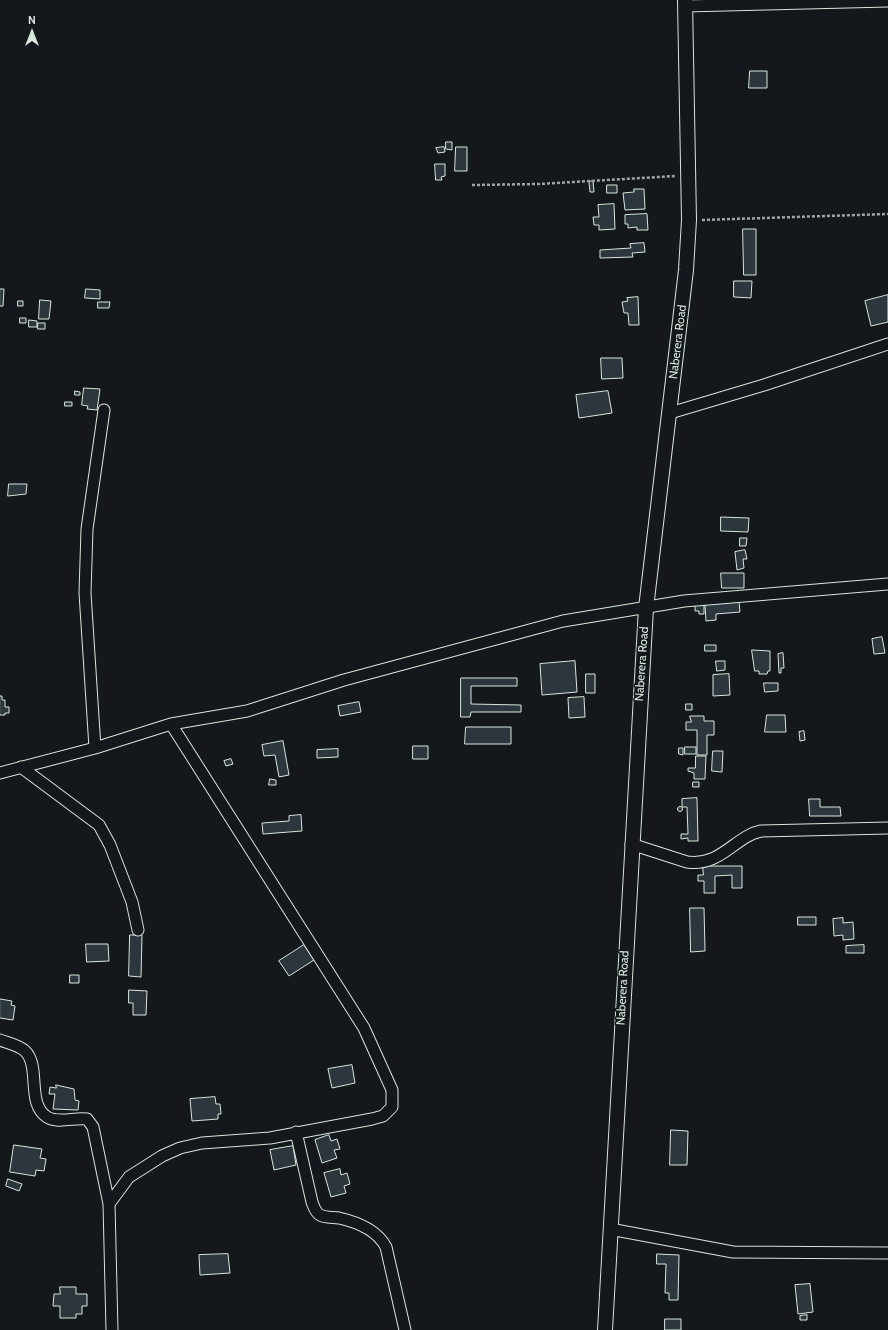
<!DOCTYPE html>
<html>
<head>
<meta charset="utf-8">
<style>
  body { margin:0 }
  #map { position:relative; width:888px; height:1330px; overflow:hidden; background:#14181c; font-family:Cabin,sans-serif }
  canvas { display:block }
  .north { position:absolute; left:12px; top:12px; width:40px; height:40px; -webkit-text-stroke:3px #14181c; paint-order:stroke; rotate:0deg; font-size:11px; font-weight:700; line-height:16px; text-align:center; color:#d8e6dc }
  .north::after { content:''; display:block; margin:auto; width:14px; height:18px; background:#d8e6dc; clip-path:polygon(50% 0,100% 100%,50% 72%,0 100%) }
</style>
</head>
<body>
<div id="map">
<canvas width="888" height="1330"></canvas>
<div class="north">N</div>
</div>
<script>
const context = document.querySelector('canvas').getContext('2d');
context.lineJoin = 'round';
function fillPath(path, color) { context.fillStyle = color; context.fill(path, 'evenodd'); }
function strokePath(path, color, width, dash) { context.strokeStyle = color; context.lineWidth = width; context.lineCap = dash ? 'butt' : 'round'; context.setLineDash(dash || []); context.stroke(path); }
function label(font, color, halo, rows, align = 'center') {
  context.font = font + ' Cabin,sans-serif'; context.lineWidth = 3; context.setLineDash([]); context.textBaseline = 'middle'; context.strokeStyle = halo; context.fillStyle = color; for (const [text, x, y, turn = 0] of rows) {
    context.save(); context.translate(x, y); context.rotate((+turn || 0) * Math.PI / 180); context.textAlign = isNaN(turn) ? turn : align; if (halo) context.strokeText(text, 0, 0); context.fillText(text, 0, 0); context.restore();
  }
}
const building = new Path2D(`
  M750,71H767V88H749Z
  M446,142H452V150L446,149Z
  M444,147L445,152L438,153L436,148Z
  M456,147H467V171H455Z
  M435,164H445V176L441,177L442,180H436Z
  M593,181L594,192H590L589,182Z
  M607,185H617V193H607Z
  M634,189H644L645,209L625,210L623,193L634,192Z
  M614,204L615,229L599,230V225H594L593,217H599L598,205Z
  M647,214L648,230H637V227L628,228V224H625V215Z
  M743,229H756V275H744Z
  M644,243L645,252L632,253L633,257L600,258V250L631,248L630,244Z
  M734,281H752L751,298L734,297Z
  M0,289H4L3,306H0Z
  M86,289L100,290V299L85,298Z
  M888,295V322L871,326L865,301Z
  M638,297L639,325H629L628,313H624L622,302L628,301L627,298Z
  M40,300L51,301L49,319H39Z
  M18,301H23V306H18Z
  M98,302H110L109,308H98Z
  M20,318H26V323H20Z
  M29,320L37,321V327H29Z
  M38,323H45V329H38Z
  M601,358H622L623,378L602,379Z
  M84,388L100,389L97,410L87,409L88,406L82,405Z
  M75,391L80,392V395H75Z
  M608,391L612,413L579,418L576,395Z
  M65,402H72V406H65Z
  M9,484H27L26,494L8,496Z
  M721,517L749,518L748,532L721,531Z
  M740,538H747L746,546H740Z
  M745,550L747,559H743L744,568L737,570L735,552Z
  M721,573H744V588H722Z
  M739,602L740,612L716,614V620L706,621L705,605Z
  M704,605V614H699V611H695V606Z
  M882,637L885,653L874,654L872,639Z
  M705,645H716V651H705Z
  M752,650L770,651V671H768L767,674H759V671H755Z
  M783,653L784,668H781V673H779L778,654Z
  M575,661L577,692L542,695L540,664Z
  M716,661H725V670L717,671Z
  M586,674H595V693H586Z
  M729,674L730,695L713,696V675Z
  M461,678H517V686H471V704L521,705V712H471L470,717H461Z
  M764,683H778V691L765,692Z
  M0,696H2V700H5V707H9V713H5V715H0Z
  M584,697L585,717L569,718L568,698Z
  M359,702L361,712L340,716L338,706Z
  M686,704H692V710H686Z
  M767,715H785L786,732H765Z
  M690,716H704V721H714V735H707V755H697V730H686V722H691Z
  M466,727H511V744H465Z
  M804,731L805,740L800,741L799,732Z
  M283,741L289,775L279,777L275,755L264,756L262,745Z
  M413,746H428V759H413Z
  M685,747H696V754H685Z
  M679,748H683V755L679,754Z
  M338,749V757L317,758V750Z
  M713,751H723L722,772L712,771Z
  M696,756H706L705,779H694V773L688,771V768H695Z
  M231,759L233,764L226,766L224,761Z
  M270,779L276,780V785H269Z
  M693,782H699V787H693Z
  M697,798L698,841H688V838L681,839V834H688L687,807H682V799Z
  M809,799H820V807H840L841,816H810Z
  M677.5 809a2.5 2.5 0 1 1 5 0a2.5 2.5 0 1 1-5 0Z
  M301,815L302,831L263,834L262,823L289,821V816Z
  M703,866H742V888H732V875L715,876V893H704V881H698V875H703Z
  M690,908H704L705,951L691,952Z
  M798,917H816V925H798Z
  M843,918V923L853,922L854,939L843,940V935L834,936L833,919Z
  M130,935H142L141,977L129,976Z
  M86,944H108L109,961L87,962Z
  M304,945L314,960L289,976L279,961Z
  M864,945V953H846V946Z
  M70,975H79V983H70Z
  M129,990L147,991L146,1015H133V1003H129Z
  M0,999L12,1001L11,1005L15,1006L13,1020L0,1018Z
  M352,1065L355,1083L332,1088L328,1069Z
  M56,1085L74,1089L75,1100L79,1101L78,1110L53,1109L55,1094H49L50,1087L56,1088Z
  M215,1097L216,1104H220L221,1114H218V1119L192,1121L190,1099Z
  M671,1130L688,1131L687,1165H670Z
  M329,1135L331,1141L337,1139L340,1149L334,1150L337,1158L322,1163L315,1140Z
  M14,1145L42,1149L40,1158L46,1159L44,1171L36,1170L35,1176L10,1172Z
  M293,1146L296,1165L274,1170L270,1150Z
  M340,1169L341,1175L347,1173L350,1184L344,1186L346,1193L331,1197L324,1173Z
  M8,1179L22,1184L19,1191L6,1186Z
  M228,1254L230,1273L200,1275L199,1255Z
  M657,1254L679,1255L678,1300H669V1293H665L666,1264H657Z
  M810,1284L813,1312L798,1314L795,1285Z
  M60,1287H76V1294H87V1306H82V1314H76V1318H60V1306H53L54,1294H60Z
  M807,1315V1320H800V1316Z
  M665,1319H681V1330H665Z`);
fillPath(building, '#2c363c');
strokePath(building, '#d8e6dc', 1);
const minor = new Path2D(`
  M685,6L888,1
  M670,413L764,385L888,344
  M95,748L85,593L87,529L104,410
  M21,767L99,825L110,845L132,902L138,930
  M0,773L95,748L171,724L247,711L344,680L563,621L684,601L888,584
  M631,844L687,862C721,867 735,836 761,831L888,828
  M0,1040C8,1043 19,1045 25,1051C41,1066 26,1104 47,1117C58,1124 75,1117 87,1119L93,1127L109,1204L112,1330
  M296,1132L312,1202C314,1207 315,1212 320,1215C325,1218 333,1217 339,1218C357,1222 377,1230 386,1247L405,1330
  M109,1204L129,1177L162,1156L180,1148L202,1143L270,1138L372,1119L383,1116L392,1107V1090L364,1028L171,724
  M610,1229L733,1252L888,1253`);
const tertiary = new Path2D(`
  M605,1330L646,608L686,270L689,220L685,0`);
strokePath(minor, '#d8e6dc', 13);
strokePath(tertiary, '#d8e6dc', 16);
strokePath(new Path2D(`
  M472,185L539,184L676,176
  M702,220L888,214`), '#9da8a2', 2.5, [3, 2]);
strokePath(minor, '#14181c', 11);
strokePath(tertiary, '#14181c', 14);
label('12px', '#d8e6dc', '#14181c', [
  ["Naberera Road",678,342,-83],
  ["Naberera Road",642,664,-86],
  ["Naberera Road",623,988,-87]
]);
</script>
</body>
</html>
